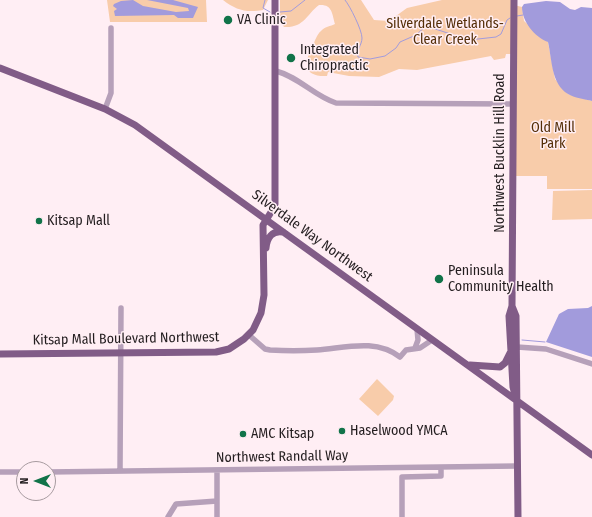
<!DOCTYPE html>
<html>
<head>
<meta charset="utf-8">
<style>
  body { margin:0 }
  #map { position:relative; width:592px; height:517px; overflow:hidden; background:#ffeef4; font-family:"Fira Sans Condensed",sans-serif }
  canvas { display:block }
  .north { position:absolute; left:16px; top:461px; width:40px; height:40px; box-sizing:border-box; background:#ffeef4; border:1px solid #a79a9f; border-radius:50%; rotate:270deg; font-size:11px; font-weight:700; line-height:16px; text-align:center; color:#231d1f }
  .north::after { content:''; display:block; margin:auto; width:14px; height:18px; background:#117349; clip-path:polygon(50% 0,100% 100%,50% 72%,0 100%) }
</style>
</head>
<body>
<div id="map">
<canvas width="592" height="517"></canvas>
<div class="north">N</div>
</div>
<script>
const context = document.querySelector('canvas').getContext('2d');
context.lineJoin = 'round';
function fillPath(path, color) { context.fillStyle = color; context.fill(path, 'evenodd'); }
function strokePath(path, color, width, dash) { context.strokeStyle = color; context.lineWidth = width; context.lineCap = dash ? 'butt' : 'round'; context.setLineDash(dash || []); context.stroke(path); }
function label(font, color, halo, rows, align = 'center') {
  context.font = font + ' "Fira Sans Condensed",sans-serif'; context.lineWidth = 3; context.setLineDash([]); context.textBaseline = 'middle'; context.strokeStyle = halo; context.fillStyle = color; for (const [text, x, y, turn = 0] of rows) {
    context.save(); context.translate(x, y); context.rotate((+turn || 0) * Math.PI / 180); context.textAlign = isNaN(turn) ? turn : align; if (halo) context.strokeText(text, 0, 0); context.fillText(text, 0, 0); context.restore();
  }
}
fillPath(new Path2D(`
  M107,0H206L207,22H110Z
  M223,0H268L263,10C246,13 236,10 223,0Z
  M280,0H361L374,20L389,21L407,8L442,0H514V5L522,7L524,21L548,42L555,79L568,94L592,101V189H547V176H513V54H506L505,58L494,60L491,56L417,70L399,69L379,77L349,76L328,72L327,76C302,77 304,62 313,45C315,41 317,34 321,31C324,27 331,26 335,24C332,13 332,4 319,5C306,15 304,28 284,27L280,21Z
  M592,190V219L552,220L553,191Z
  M377,379L394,396L393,400L378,416L359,399Z`), '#f8ccaa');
fillPath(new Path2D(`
  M133,0L143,6L176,12L189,11L188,8L147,0H173L198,7L193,18H178L174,15L115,16L114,11L117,9L113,6L114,4L121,1Z
  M546,1L560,2L570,9L575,10L581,7L592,8V101C585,99 574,98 568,94C551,84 552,59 548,42C535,37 522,22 522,7L524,4Z
  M592,306V357L546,342L559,314L568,309L588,308Z`), '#a29bdc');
strokePath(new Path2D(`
  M265,0L263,8L270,12
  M345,0C350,6 362,30 362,38C362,45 356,50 358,57L370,59L385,56L396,48L400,42L416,35L426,26L469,40L496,37L501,34L507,20L510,18
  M280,12L291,11L305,0
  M517,16L523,15
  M522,340L545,342`), '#a29bdc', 1);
strokePath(new Path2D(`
  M276,71C299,77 314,96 336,103L513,104
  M105,109L111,93V28
  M249,335L265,349L270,350C286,351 301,351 317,350C345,348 375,338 400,357L406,350L420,348L432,340
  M517,347L546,349L592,364
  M415,348L418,340L417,329
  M120,471L121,308
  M0,472H24
  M48,472L517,466
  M168,517L176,504L217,501
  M217,517V470
  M402,517V477L441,476V467`), '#b6a0b9', 5.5);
strokePath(new Path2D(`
  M514,0L512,306L509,316L513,387L516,399
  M0,68L105,109L135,125L592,455
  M266,248C267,238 272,230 283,232
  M512,306L516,316L518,517
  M0,354L216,352L229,349L244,339L253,330L261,313L264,295L263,225L273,209L275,204V0
  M470,365L500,367L505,363L510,353`), '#815c87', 7);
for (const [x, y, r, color] of [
  [228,20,5,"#117349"],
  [291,58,5,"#117349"],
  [39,221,4,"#117349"],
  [439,279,5,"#117349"],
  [342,431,4,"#117349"],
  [243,434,4,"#117349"]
]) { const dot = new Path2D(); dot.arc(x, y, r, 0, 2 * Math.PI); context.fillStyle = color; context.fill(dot); strokePath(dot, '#ffeef4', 1.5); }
label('14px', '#231d1f', '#ffeef4', [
  ["VA Clinic",237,20],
  ["Integrated",300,50],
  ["Chiropractic",300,66],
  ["Kitsap Mall",47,221],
  ["Peninsula",448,271],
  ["Community Health",448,287],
  ["Haselwood YMCA",350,431],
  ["AMC Kitsap",251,434]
], 'left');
label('14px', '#542e07', '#ffeef4', [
  ["Silverdale Wetlands-",445,24],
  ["Clear Creek",445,40],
  ["Old Mill",553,128],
  ["Park",553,144]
]);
label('14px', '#231d1f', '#ffeef4', [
  ["Northwest Bucklin Hill Road",500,153,-90],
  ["Silverdale Way Northwest",312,236,36],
  ["Kitsap Mall Boulevard Northwest",126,339,-1],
  ["Northwest Randall Way",282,457,-1]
]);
</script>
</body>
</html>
